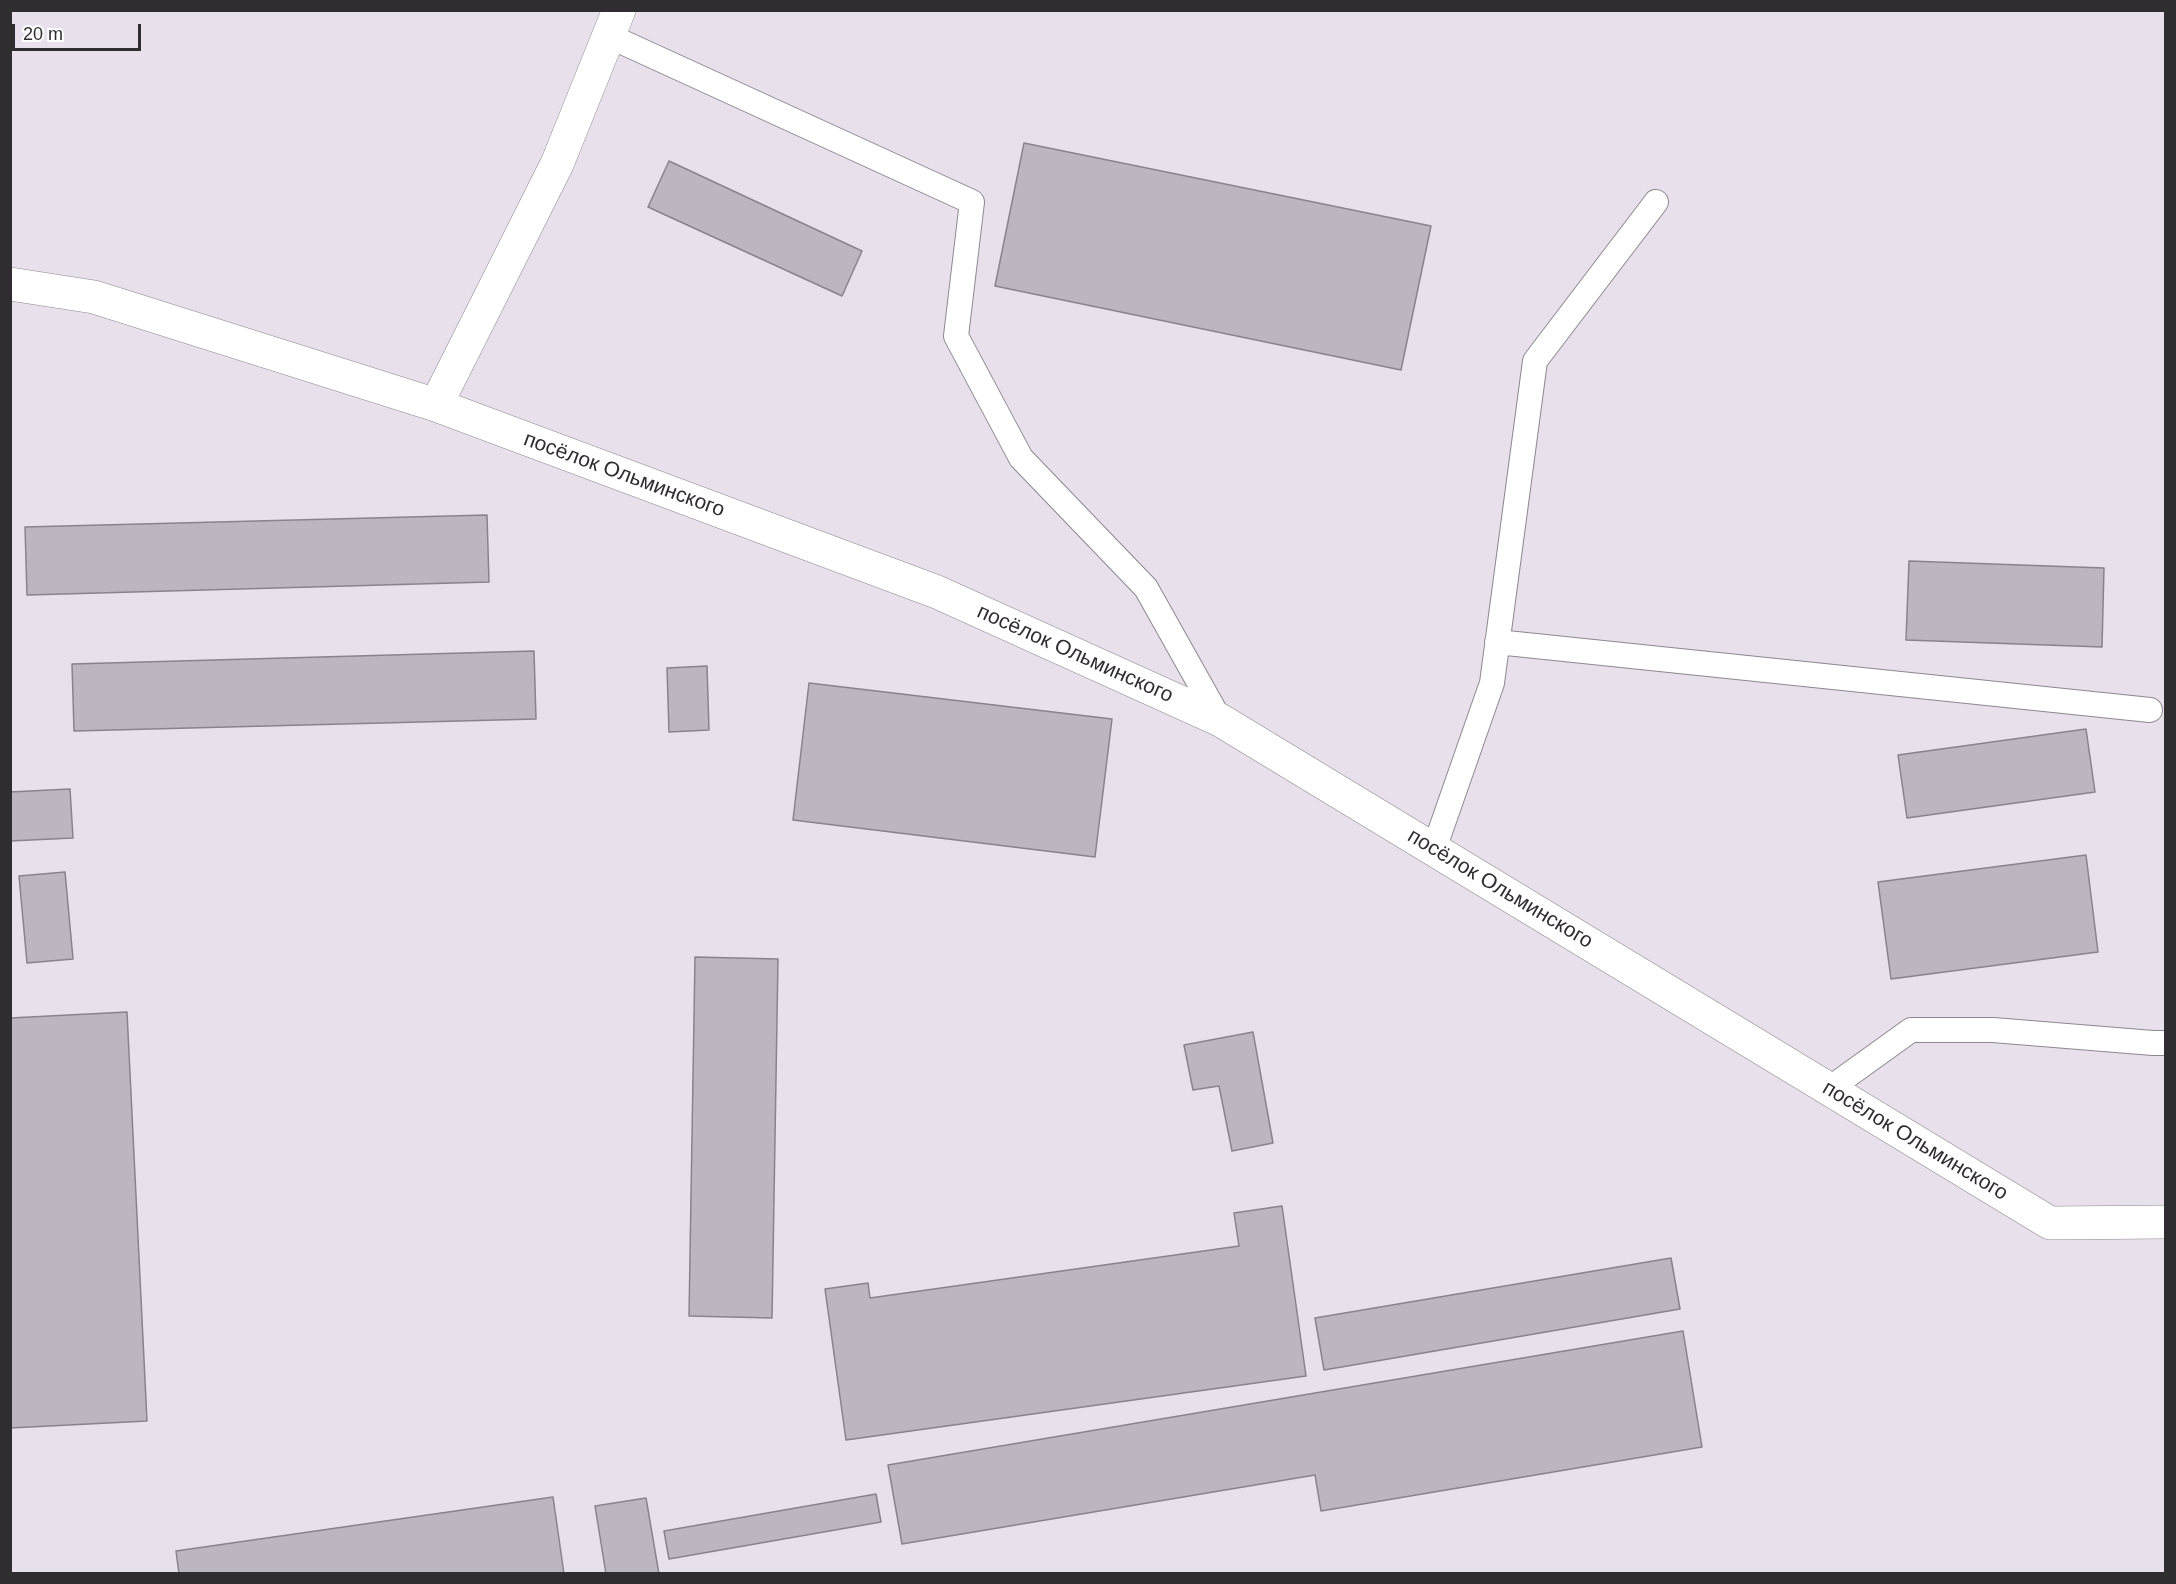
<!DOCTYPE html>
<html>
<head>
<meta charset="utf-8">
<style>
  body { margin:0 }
  #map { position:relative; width:2176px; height:1584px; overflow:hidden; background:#e8e0eb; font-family:Helvetica,sans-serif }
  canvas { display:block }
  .frame { position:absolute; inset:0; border:12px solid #302d31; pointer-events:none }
  .scale { position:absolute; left:12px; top:24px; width:129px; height:27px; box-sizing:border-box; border:3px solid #302d31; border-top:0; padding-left:8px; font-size:18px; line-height:21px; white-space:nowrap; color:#302d31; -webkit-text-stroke:4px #fff; paint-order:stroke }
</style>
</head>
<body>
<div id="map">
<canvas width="2176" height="1584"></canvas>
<div class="frame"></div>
<div class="scale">20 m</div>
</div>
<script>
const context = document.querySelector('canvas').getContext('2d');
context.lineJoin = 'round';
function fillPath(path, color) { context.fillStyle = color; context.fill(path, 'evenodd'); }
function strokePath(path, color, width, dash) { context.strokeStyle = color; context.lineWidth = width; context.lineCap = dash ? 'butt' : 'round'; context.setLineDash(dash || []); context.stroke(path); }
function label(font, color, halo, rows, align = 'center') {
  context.font = font + ' Helvetica,sans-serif'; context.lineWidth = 6; context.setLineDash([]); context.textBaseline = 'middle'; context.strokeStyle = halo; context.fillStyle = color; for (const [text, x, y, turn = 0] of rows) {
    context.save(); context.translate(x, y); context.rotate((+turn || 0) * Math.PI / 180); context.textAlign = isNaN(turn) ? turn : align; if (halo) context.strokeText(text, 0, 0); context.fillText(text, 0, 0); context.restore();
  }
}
const building = new Path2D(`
  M1024,143L1431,226L1401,370L995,286Z
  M669,161L862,251L842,296L648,207Z
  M487,515L489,582L27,595L25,527Z
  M1909,561L2104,568L2102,647L1906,640Z
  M534,651L536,719L74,731L72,664Z
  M707,666L709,730L669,732L667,668Z
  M809,683L1112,719L1095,857L793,820Z
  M2086,729L2095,792L1907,818L1898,755Z
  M70,789L73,838L10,841V792Z
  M2086,855L2098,952L1891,979L1878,882Z
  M65,872L73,959L27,963L19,876Z
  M695,957L778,959L772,1318L689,1316Z
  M127,1012L147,1421L10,1428V1018Z
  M1253,1032L1273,1143L1232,1151L1219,1086L1193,1090L1184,1045Z
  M1282,1206L1306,1376L846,1440L825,1289L868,1283L870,1298L1239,1246L1234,1213Z
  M1671,1258L1680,1309L1324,1370L1315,1318Z
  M1683,1331L1702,1447L1321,1511L1315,1475L902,1544L888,1465Z
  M876,1494L881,1522L669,1559L664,1531Z
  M553,1497L564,1574H179L176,1551Z
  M646,1498L659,1574H606L595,1506Z`);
fillPath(building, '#bdb5c0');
strokePath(building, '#8a838d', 1.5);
const lane = new Path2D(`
  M609,36L972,202L956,336L1021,458L1146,588L1220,720
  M1497,642L2150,710
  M1434,849L1492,683L1535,361L1656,202
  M1829,1089L1911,1030H1993L2153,1043H2166`);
const street = new Path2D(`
  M10,284L94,297L436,405L937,592L1220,720L2050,1223L2166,1222
  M436,405L557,164L619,10`);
strokePath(lane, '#8e8791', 26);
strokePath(street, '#8e8791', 34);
strokePath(lane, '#fff', 24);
strokePath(street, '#fff', 33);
label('21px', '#302d31', '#fff', [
  ["посёлок Ольминского",624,475,20],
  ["посёлок Ольминского",1075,654,24],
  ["посёлок Ольминского",1500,889,31],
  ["посёлок Ольминского",1915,1141,31]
]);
</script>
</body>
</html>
